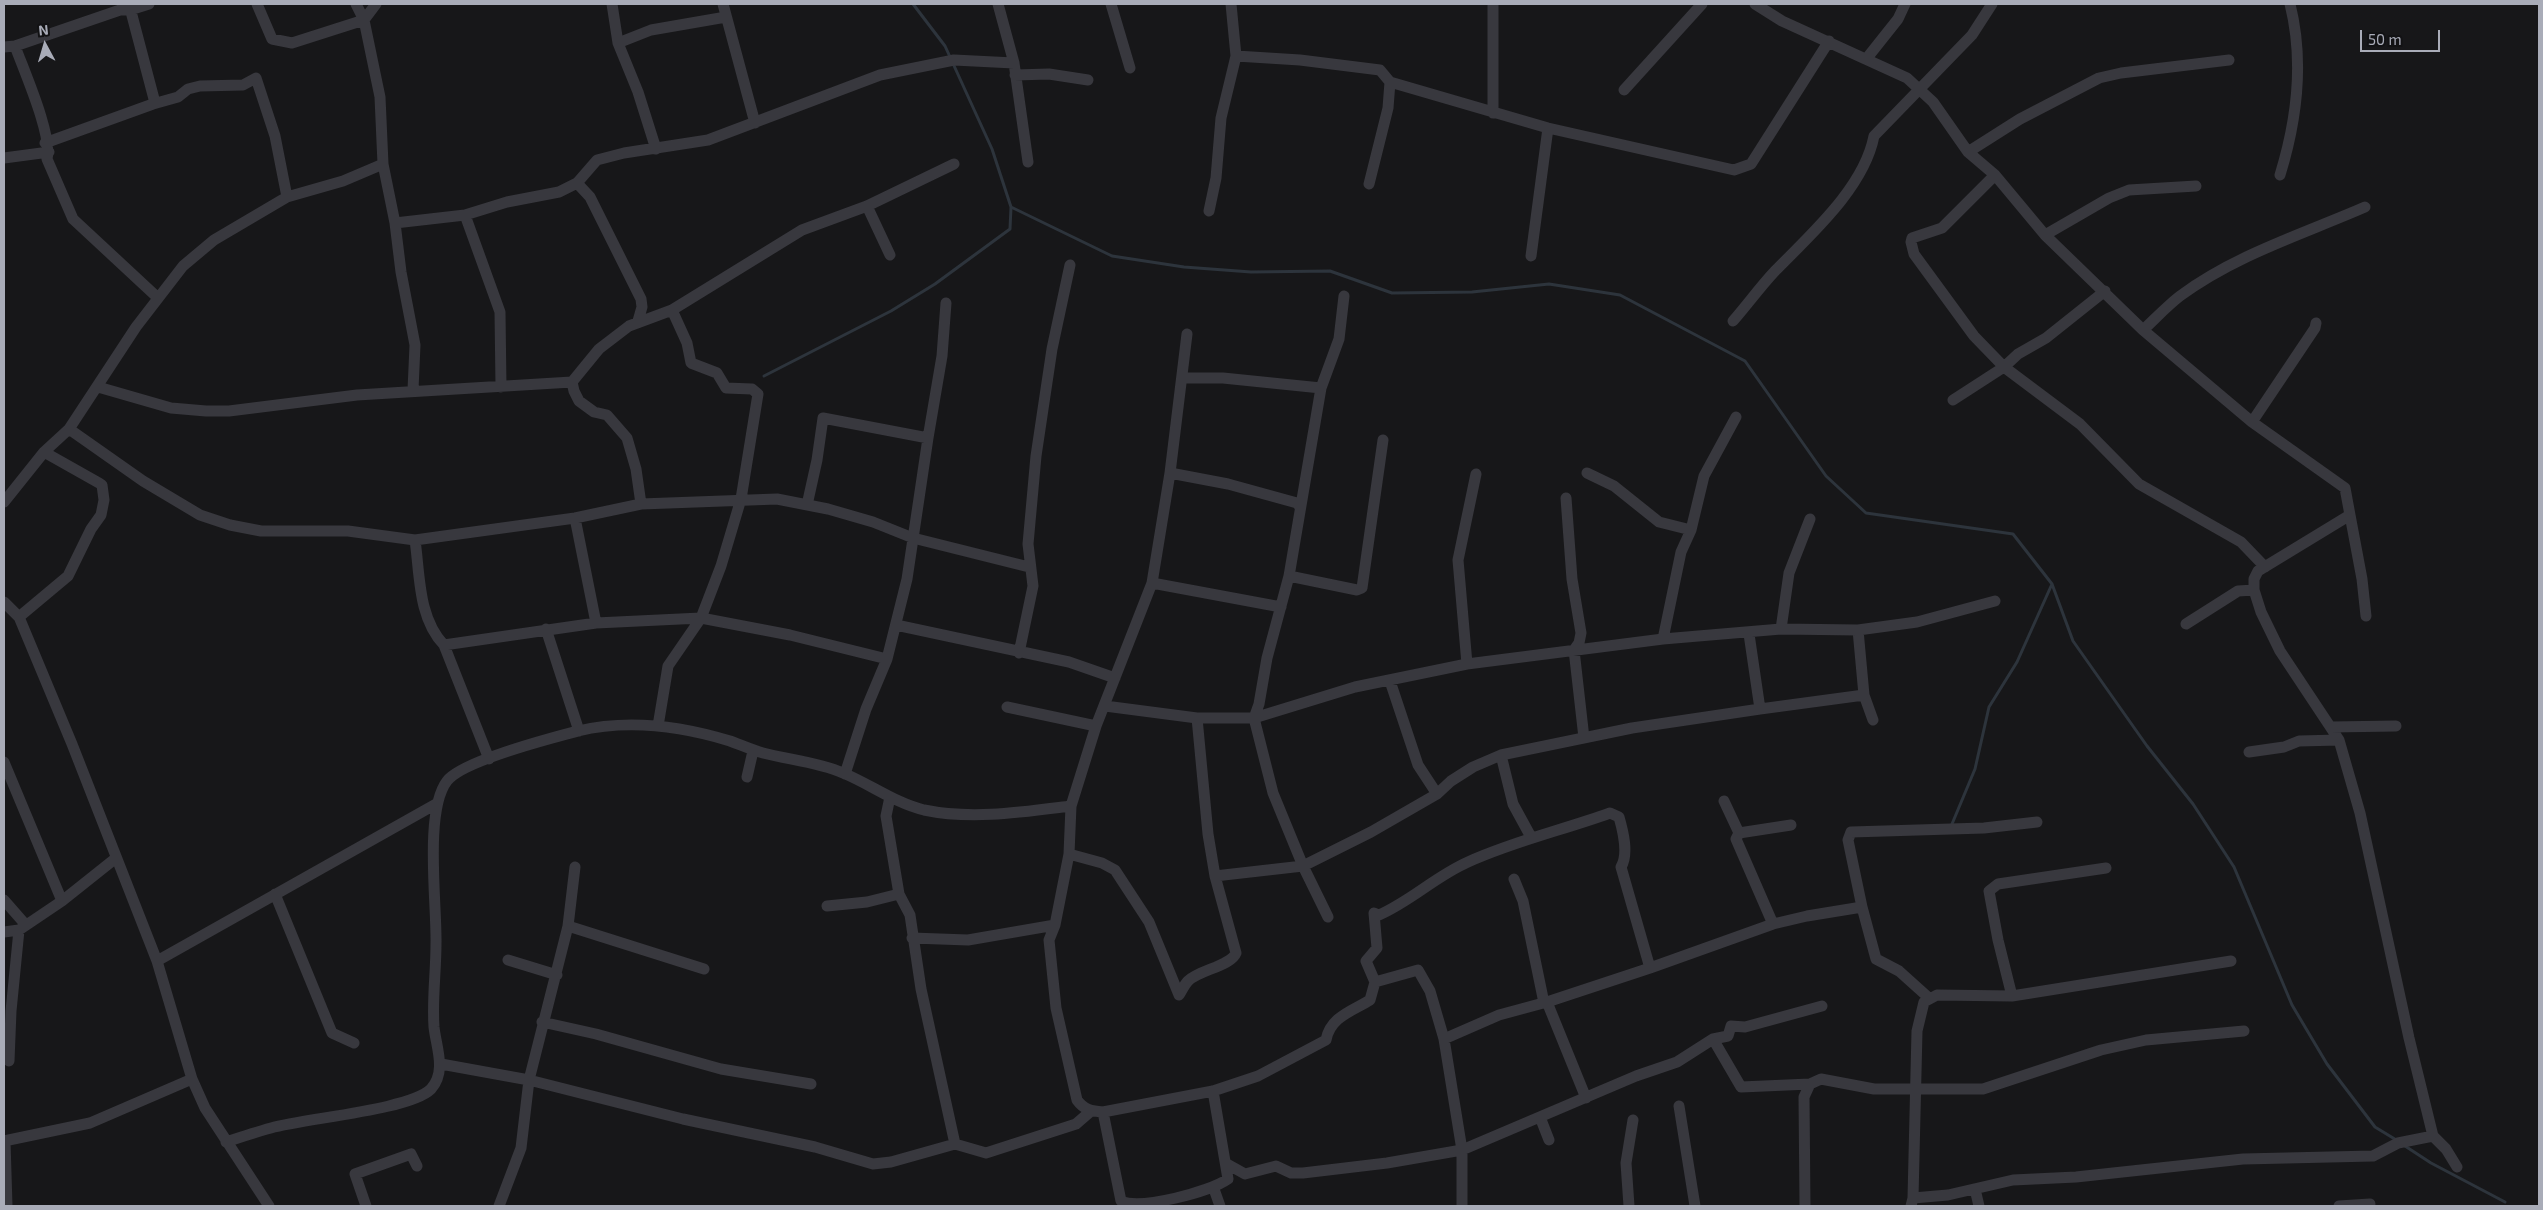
<!DOCTYPE html>
<html>
<head>
<meta charset="utf-8">
<style>
  body { margin:0 }
  #map { position:relative; width:2543px; height:1210px; overflow:hidden; background:#171719; font-family:"Exo 2",sans-serif }
  canvas { display:block }
  .frame { position:absolute; inset:0; border:5px solid #a9acb8; pointer-events:none }
  .north { position:absolute; left:20px; top:20px; width:50px; height:50px; -webkit-text-stroke:4px #121214; paint-order:stroke; rotate:354deg; font-size:14px; font-weight:700; line-height:20px; text-align:center; color:#a9acb8 }
  .north::after { content:''; display:block; margin:auto; width:18px; height:22px; background:#a9acb8; clip-path:polygon(50% 0,100% 100%,50% 72%,0 100%) }
  .scale { position:absolute; left:2360px; top:30px; width:80px; height:22px; box-sizing:border-box; border:2px solid #a9acb8; border-top:0; padding-left:6px; font-size:15px; line-height:18px; white-space:nowrap; color:#a9acb8; -webkit-text-stroke:4px #121214; paint-order:stroke }
</style>
</head>
<body>
<div id="map">
<canvas width="2543" height="1210"></canvas>
<div class="frame"></div>
<div class="north">N</div>
<div class="scale">50 m</div>
</div>
<script>
const context = document.querySelector('canvas').getContext('2d');
context.lineJoin = 'round';
function strokePath(path, color, width, dash) { context.strokeStyle = color; context.lineWidth = width; context.lineCap = dash ? 'butt' : 'round'; context.setLineDash(dash || []); context.stroke(path); }
strokePath(new Path2D(`
  M913,4L945,46L992,149L1011,207L1112,256L1184,267L1251,272L1330,271L1392,293L1472,292L1549,284L1620,295L1745,361L1826,476L1866,513L2013,534L2052,584L2073,641L2147,746L2193,804L2234,867L2292,1005L2327,1064L2375,1127L2398,1141
  M764,376L891,311L935,284L1010,229L1011,207
  M1952,824L1975,769L1989,707L2017,662L2052,584
  M2405,1146L2431,1163L2505,1202`), '#2d343c', 3);
strokePath(new Path2D(`
  M257,4L272,39L292,43L364,20L376,4
  M356,4L364,20L380,97L383,164L395,223L401,272L415,345L413,390
  M612,4L618,43L638,92L656,149
  M723,4L755,123
  M998,4L1014,63L1028,162
  M1111,4L1130,68
  M1493,4V113
  M1755,4L1782,21L1907,78L1933,102L1968,152L1995,175L2045,235L2143,330L2252,422L2345,488L2350,515L2258,571L2254,579V590L2261,612L2280,651L2339,740L2360,813L2409,1038L2433,1136L2446,1149L2457,1167
  M618,43L651,30L726,17
  M15,46C24,71 53,136 47,159L73,219L158,298
  M4,47L15,46L120,10H130L149,4
  M1236,56L1300,60L1380,70L1390,82L1548,128L1734,170L1751,164L1829,41
  M1867,58L1898,19L1905,4
  M1015,75L1049,74L1088,80
  M1624,90L1702,4
  M153,104L178,97L188,89L200,86L243,85L256,78L275,136L287,197
  M45,143L153,104L154,99L129,4
  M1968,152L2020,119L2099,78L2121,73L2229,60
  M4,158L49,152
  M2280,175C2297,120 2304,60 2290,4
  M577,183L590,197L641,299L642,307L638,321
  M1369,184L1388,108L1390,82
  M867,206L890,255
  M1209,211L1216,178L1221,118L1236,56L1231,4
  M465,215L500,312L501,387
  M395,223L465,215L507,202L559,192L577,183L597,160L624,153L708,140L880,75L954,60L1014,63
  M2045,235L2109,198L2129,190L2196,186
  M1531,256L1548,128
  M2105,291L2046,338L2018,354L2004,367L2080,424L2139,484L2241,542L2265,567
  M1733,321C1747,305 1760,287 1775,271C1810,235 1864,188 1874,136L1972,35L1992,4
  M2143,330C2155,319 2167,306 2180,296C2235,255 2303,234 2365,207
  M1187,334L1170,473L1152,583L1096,726L1071,806L1069,854L1055,925L1049,940L1056,1008L1077,1100C1084,1110 1092,1111 1103,1112L1213,1091L1258,1076L1326,1040C1330,1017 1352,1011 1370,1000L1375,982L1366,961L1377,948L1374,913L1379,915C1411,901 1436,876 1468,862C1514,841 1563,830 1610,813L1619,817C1623,831 1629,854 1621,867L1650,968
  M1182,378H1223L1321,388
  M572,382L574,391L579,401L594,412L607,415L627,438L636,469L641,504
  M98,387L171,408L206,411H229L357,395L572,382L599,349L629,326L672,310L802,230L867,206L954,164
  M1953,400L2004,367L1974,336L1914,254L1911,242L1912,238L1942,228L1995,175
  M2252,422L2315,328L2316,323
  M69,429L143,481L200,515L230,525L261,531H348L415,540L575,518L641,504L777,499L828,509L873,522L913,538L1029,567
  M1170,473L1228,484L1297,503L1300,507
  M1587,473L1614,486L1659,522L1691,530
  M1566,498L1572,579L1581,633L1579,643L1574,650L1584,738
  M4,502L44,452L69,429L136,327L183,266L214,240L287,197L343,181L383,164
  M807,505L817,460L823,418L928,438
  M2350,515L2362,579L2366,616
  M575,518L596,623
  M415,540C420,575 418,618 444,645L489,759
  M1289,576L1357,590L1362,588L1383,440
  M1152,583L1281,607
  M4,602L19,617L72,744L157,961L192,1079L205,1108L269,1206
  M19,617L68,576L91,529L101,515L104,500L102,485L99,483L44,452
  M2186,624L2238,591L2254,590
  M896,625L1069,662L1115,678
  M546,629L579,731
  M1781,629L1789,573L1810,519
  M1858,630L1864,695L1873,720
  M1749,634L1760,709L1864,695
  M1663,639L1681,552L1691,530L1704,476L1736,417
  M444,645L596,623L701,618L790,635L887,659
  M1019,653L1033,586L1028,544L1036,456L1052,349L1070,265
  M1467,664L1458,560L1476,474
  M1390,681L1418,765L1437,794
  M1105,706L1197,718H1254L1355,687L1467,664L1663,639L1781,629L1858,630L1917,622L1995,601
  M1007,707L1096,726
  M658,726L668,666L701,618L721,566L741,499L758,394L752,389L726,388L717,373L691,363L687,343L672,310
  M2331,727L2396,726
  M2249,752L2284,747L2299,741L2339,740
  M1501,755L1513,804L1531,837
  M4,762L62,901
  M845,774L866,709L887,659L907,579L928,438L942,356L946,303
  M747,777L753,751
  M1724,801L1739,833
  M1069,854L1102,863L1115,870L1149,922L1179,995
  M1215,876L1303,866L1371,832L1437,794L1451,781L1473,767L1501,755L1632,728L1760,709
  M1514,879L1523,901L1544,1003
  M275,894L332,1033L354,1043
  M4,900L25,924
  M827,906L867,902L899,894
  M1862,907L1876,959L1899,971L1929,998
  M1328,917L1303,866L1273,793L1254,718L1259,704L1267,658L1289,576L1321,388L1339,339L1344,296
  M1773,924L1736,839L1739,833L1791,825
  M568,926L704,969
  M4,932L19,930L62,901L116,858
  M912,938L968,940L1055,925
  M508,960L557,975
  M157,961L436,804
  M1375,982L1418,970L1430,991L1444,1039L1462,1150V1206
  M1179,995C1182,991 1184,985 1188,981C1199,970 1231,966 1236,953L1215,876L1208,834L1197,718
  M2012,996L1998,940L1989,891L1998,884L2106,868
  M1547,1002L1586,1098
  M542,1022L596,1034L721,1069L811,1084
  M1444,1039L1499,1015L1547,1002L1650,968L1773,924L1807,916L1862,907L1848,840L1851,832L1984,828L2037,822
  M1713,1039L1741,1087L1810,1084
  M9,1061L11,1011L19,930
  M441,1064L529,1080L683,1119L815,1147L873,1164L891,1162L955,1144L921,989L910,915L899,894L886,816L890,797
  M1679,1106L1695,1206
  M1103,1112L1121,1201C1141,1210 1209,1192 1228,1179L1213,1091
  M1540,1117L1549,1140
  M4,1141L90,1123L192,1079
  M5,1141L7,1206
  M226,1142C241,1137 256,1132 271,1128C306,1118 410,1110 431,1089C447,1071 436,1047 434,1027C432,999 436,972 436,944C437,905 424,811 447,781C462,761 551,738 578,731C628,719 681,726 730,741C741,745 752,750 763,753C790,760 818,762 843,773C870,784 895,803 924,810C972,820 1023,812 1071,806
  M955,1144L986,1153L1076,1124L1091,1111
  M1227,1164L1245,1174L1276,1166L1291,1173H1303L1387,1163L1462,1150L1636,1076L1677,1062L1713,1039L1728,1036L1731,1026L1745,1027L1822,1006
  M1214,1189L1220,1206
  M1975,1189L1979,1206
  M1913,1198L1948,1195L2013,1180L2076,1177L2243,1159L2373,1156L2398,1143L2433,1136
  M366,1206L355,1174L411,1154L417,1166
  M499,1206L521,1148L529,1080L568,926L575,867
  M1629,1206L1626,1163L1633,1120
  M1805,1206L1804,1097L1810,1084L1821,1079L1874,1089H1983L2101,1050L2146,1040L2244,1031
  M1911,1206L1913,1198L1917,1031L1924,1002L1937,995L2012,996L2231,961
  M2339,1206L2370,1204`), '#38383e', 11);
</script>
</body>
</html>
